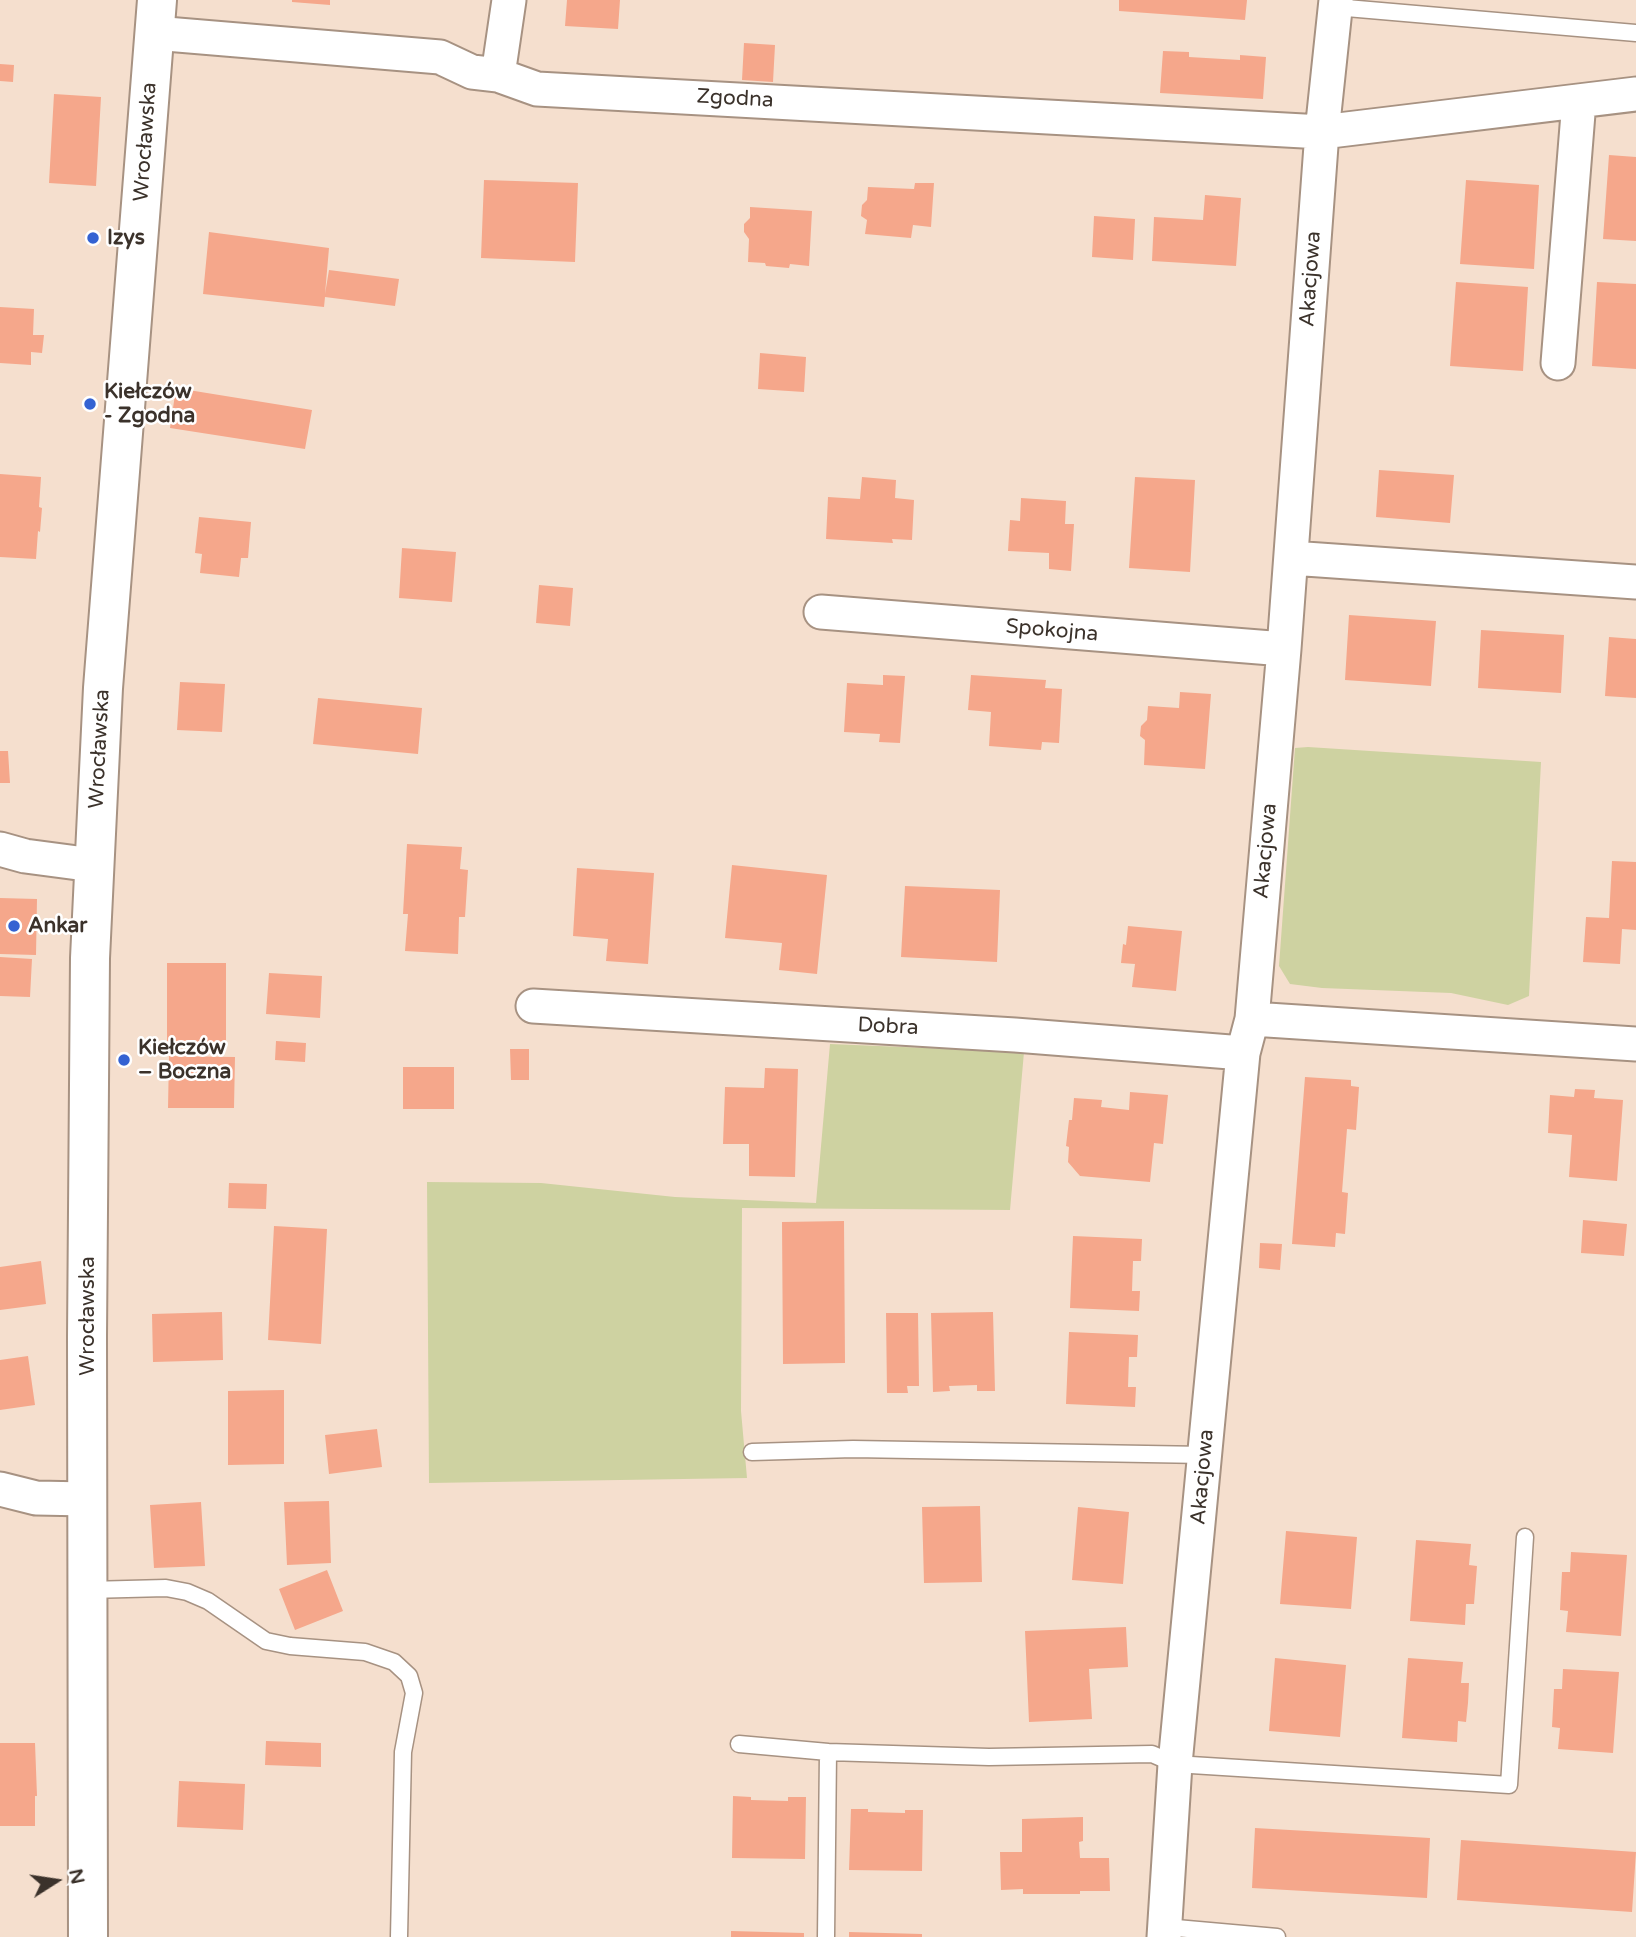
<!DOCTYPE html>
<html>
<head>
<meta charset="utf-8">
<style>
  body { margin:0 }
  #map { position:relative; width:1636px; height:1937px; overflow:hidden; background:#f5dfce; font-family:"Varela Round",sans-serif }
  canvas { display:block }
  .north { position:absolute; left:21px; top:1846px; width:70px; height:70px; -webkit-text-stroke:5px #fff; paint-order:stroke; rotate:78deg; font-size:19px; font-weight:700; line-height:28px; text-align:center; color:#3b322b }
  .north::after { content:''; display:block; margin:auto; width:24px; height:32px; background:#3b322b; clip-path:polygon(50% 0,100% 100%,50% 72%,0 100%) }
</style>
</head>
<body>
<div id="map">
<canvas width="1636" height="1937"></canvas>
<div class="north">N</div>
</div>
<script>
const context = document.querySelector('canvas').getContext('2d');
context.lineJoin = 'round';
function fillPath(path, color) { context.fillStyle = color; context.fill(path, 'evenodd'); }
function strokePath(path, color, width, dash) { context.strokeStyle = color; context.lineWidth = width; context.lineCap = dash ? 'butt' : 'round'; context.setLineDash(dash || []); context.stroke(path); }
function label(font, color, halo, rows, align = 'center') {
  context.font = font + ' "Varela Round",sans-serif'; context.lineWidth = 5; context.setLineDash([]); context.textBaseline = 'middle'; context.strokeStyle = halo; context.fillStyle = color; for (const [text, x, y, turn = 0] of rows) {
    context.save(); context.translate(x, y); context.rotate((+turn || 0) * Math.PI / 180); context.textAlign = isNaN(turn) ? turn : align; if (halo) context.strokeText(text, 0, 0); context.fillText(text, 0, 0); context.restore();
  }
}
fillPath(new Path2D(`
  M1308,747L1541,762L1529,996L1508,1005L1451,993L1322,988L1290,984L1279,966L1295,748Z
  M830,1044L1024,1052L1010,1210L742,1208L741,1411L747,1478L429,1483L427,1182L541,1183L675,1197L816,1203Z`), '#ced2a1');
fillPath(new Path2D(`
  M292,0H330V5L292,2Z
  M567,0H620L618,29L565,26Z
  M1119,0H1247L1245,20L1119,11Z
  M744,43L775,45L773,82L742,80Z
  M1163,51L1189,52V57L1240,60V55L1266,57L1263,99L1160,93Z
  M0,64L14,65L13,82L0,81Z
  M54,94L101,97L96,186L49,183Z
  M1609,155L1636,157V241L1603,239Z
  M484,180L578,183L575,262L481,258Z
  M1466,180L1539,185L1534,269L1460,264Z
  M915,183H934L931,227L913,225L911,238L865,234L867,220L861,216L862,205L867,200L868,187L914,189Z
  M1205,195L1241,198L1236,266L1152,261L1154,217L1203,220Z
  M750,207L812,211L809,266L790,264L789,268L766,266L765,263L748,262L749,239L744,232V224L750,218Z
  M1094,216L1135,219L1133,260L1092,257Z
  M209,232L329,248L325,294L329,270L399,279L395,306L325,297L324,307L203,294Z
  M1456,282L1528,287L1523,371L1450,366Z
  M1597,282L1636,284V369L1592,366Z
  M0,307L34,309L33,335H44L42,353L31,352V365L0,363Z
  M760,353L806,357L804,392L758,389Z
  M176,388L312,410L305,449L170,428Z
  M1379,470L1454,475L1450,523L1376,517Z
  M0,474L41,477L39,507L42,508L40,532L38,531L36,559L0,557Z
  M862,477L896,480L895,498L914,500L912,540L892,539L893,543L826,539L828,497L860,499Z
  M1135,477L1195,480L1190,572L1129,568Z
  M1021,498L1066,501L1065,524H1074L1071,571L1049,569V553L1008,551L1010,520L1020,521Z
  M199,517L251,522L248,558H241L239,577L200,573L202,554L195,553Z
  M402,548L456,552L452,602L399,598Z
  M539,585L573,588L570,626L536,623Z
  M1349,615L1436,621L1431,686L1345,680Z
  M1481,630L1564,635L1561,693L1478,688Z
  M1609,637L1636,639V698L1605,696Z
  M883,675L905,676L900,743L879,742L880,734L844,732L847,683L883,685Z
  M971,675L1046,680L1045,688L1062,689L1059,743L1042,742L1041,750L989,746L991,712L968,710Z
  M180,682L225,684L222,732L177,730Z
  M1180,692L1211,694L1205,769L1144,765L1145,740L1140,736L1141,726L1147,720L1148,706L1179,708Z
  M318,698L422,708L418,754L313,744Z
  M0,751H8L10,783H0Z
  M407,844L462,847L460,869L468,870L465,917H459L458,954L405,951L408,914H403Z
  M1612,861L1636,862V930L1622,929L1620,964L1583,962L1586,917L1609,918Z
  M732,865L827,875L817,974L779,970L782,943L725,938Z
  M577,868L654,873L648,964L606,961L608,939L573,936Z
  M905,886L1000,890L997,962L901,957Z
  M0,898L37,899L36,955L0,954Z
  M1128,926L1182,931L1176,991L1132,987L1135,964L1121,963L1123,944L1126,945Z
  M0,957L32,959L30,997L0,996Z
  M167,963H226V1042H167Z
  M269,973L322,976L320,1018L266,1014Z
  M276,1041L306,1043L305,1062L275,1060Z
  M510,1049H529V1080H511Z
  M169,1056L235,1057L234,1108H168Z
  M403,1067H454V1109H403Z
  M765,1068L798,1069L795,1177L749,1176V1144H723L725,1087L764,1088Z
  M1305,1077L1351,1080V1086L1359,1087L1356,1130L1347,1129L1342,1192L1348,1193L1345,1234L1336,1233L1335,1247L1292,1244Z
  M1575,1089L1595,1090L1594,1098L1623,1100L1617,1181L1569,1177L1572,1135L1548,1133L1550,1095L1574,1097Z
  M1130,1092L1168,1095L1163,1144L1154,1143L1150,1182L1080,1176L1068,1162L1069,1147L1066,1146L1069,1120H1072L1074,1098L1102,1100L1101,1107L1129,1110Z
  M229,1183L267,1184L266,1209L228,1208Z
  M1583,1220L1627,1224L1624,1256L1581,1253Z
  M844,1221L845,1363L783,1364L782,1222Z
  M274,1226L327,1229L321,1344L268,1340Z
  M1073,1236L1142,1239L1141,1261H1133L1132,1291H1140L1139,1311L1070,1308Z
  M1260,1243L1282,1244L1280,1270L1259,1268Z
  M41,1261L46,1304L0,1310V1267Z
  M222,1312L223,1360L153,1362L152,1314Z
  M993,1312L995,1391H977V1385L949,1386L950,1391L933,1392L931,1313Z
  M886,1313H918L919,1386H907L908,1393H887Z
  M1069,1332L1138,1335L1137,1357H1129L1128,1387H1136L1135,1407L1066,1404Z
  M28,1356L35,1405L0,1410V1360Z
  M284,1390V1464L228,1465V1391Z
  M377,1429L382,1467L329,1474L325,1435Z
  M329,1501L331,1563L287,1565L284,1502Z
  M201,1502L205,1566L154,1568L150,1505Z
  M980,1506L982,1582L924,1583L922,1507Z
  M1078,1507L1129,1512L1123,1584L1072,1580Z
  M1286,1531L1357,1537L1351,1609L1280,1604Z
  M1416,1540L1471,1544L1469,1565L1477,1566L1474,1604H1466L1465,1625L1410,1621Z
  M1571,1552L1627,1555L1621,1636L1566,1632L1568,1611L1560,1610L1562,1572H1570Z
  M327,1570L343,1611L295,1630L279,1589Z
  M1126,1627L1128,1667L1089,1669L1092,1719L1029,1722L1025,1631Z
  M1275,1658L1346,1665L1340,1737L1269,1731Z
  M1408,1658L1463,1662L1461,1683H1469L1468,1703L1466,1722L1458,1721L1457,1742L1402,1738Z
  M1563,1669L1619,1672L1613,1753L1558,1749L1560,1728L1552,1727L1554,1689H1562Z
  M266,1741L321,1743V1767L265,1765Z
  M0,1743H35L37,1796H35V1826H0Z
  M179,1781L245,1784L243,1830L177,1827Z
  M733,1796L751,1797V1800L788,1801V1797H806L805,1859L732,1858Z
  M851,1809H868V1812L905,1813V1810H923L922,1871L849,1870Z
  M1083,1817V1841L1079,1842L1080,1858H1109L1110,1891H1080V1894H1023V1889L1001,1890L1000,1852H1022V1819Z
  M1255,1828L1430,1838L1427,1898L1252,1888Z
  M1461,1840L1636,1852L1632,1912L1457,1900Z
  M731,1931L804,1933V1937H731Z
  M849,1932L922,1934V1937H849Z`), '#f5a78b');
const lane = new Path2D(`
  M1335,7L1636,33
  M752,1452L853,1449L1205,1455
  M88,1590L166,1588L187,1592L208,1601L266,1641L290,1646L365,1652L394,1662L409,1676L414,1693L403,1752L399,1937
  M739,1744L828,1752
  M1165,1927L1277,1937
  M826,1937L828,1752L989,1757L1152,1754L1175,1764L1509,1785L1525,1537`);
const street = new Path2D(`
  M154,33L440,57L472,72L498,75L537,89L1322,132L1636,94
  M498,75L509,0
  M1558,363L1579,101
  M1291,558L1636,582
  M821,612L1284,649
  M0,849L25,856L93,865
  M533,1006L1015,1035L1243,1053
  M1252,1019L1636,1044
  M0,1489L36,1498L87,1499
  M1164,1937L1175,1764L1243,1053L1252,1019L1284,649L1322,132L1336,0`);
const secondary = new Path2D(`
  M88,1937L87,1336L90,958L103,688L157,0`);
strokePath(lane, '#a79282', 19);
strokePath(street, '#a79282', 37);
strokePath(secondary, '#a79282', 42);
strokePath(lane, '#fff', 16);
strokePath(street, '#fff', 33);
strokePath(secondary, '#fff', 38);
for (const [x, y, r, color] of [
  [93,238,7,"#3462d2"],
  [90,404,7,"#3462d2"],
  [14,926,7,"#3462d2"],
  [124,1060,7,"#3462d2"]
]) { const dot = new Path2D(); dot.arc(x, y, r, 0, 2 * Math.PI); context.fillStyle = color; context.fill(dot); strokePath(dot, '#fff', 2.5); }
label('21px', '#3b322b', '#fff', [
  ["Zgodna",735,99,3],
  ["Wrocławska",146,142,-86],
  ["Akacjowa",1311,279,-86],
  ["Spokojna",1052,631,5],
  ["Wrocławska",100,749,-87],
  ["Akacjowa",1266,851,-85],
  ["Dobra",888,1027,3],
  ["Wrocławska",88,1316,-90],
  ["Akacjowa",1203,1477,-85]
]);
label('bold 21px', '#3b322b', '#fff', [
  ["Izys",107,238],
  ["Kiełczów",104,392],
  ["- Zgodna",104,416],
  ["Ankar",28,926],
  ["Kiełczów",138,1048],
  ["– Boczna",138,1072]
], 'left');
</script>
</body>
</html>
